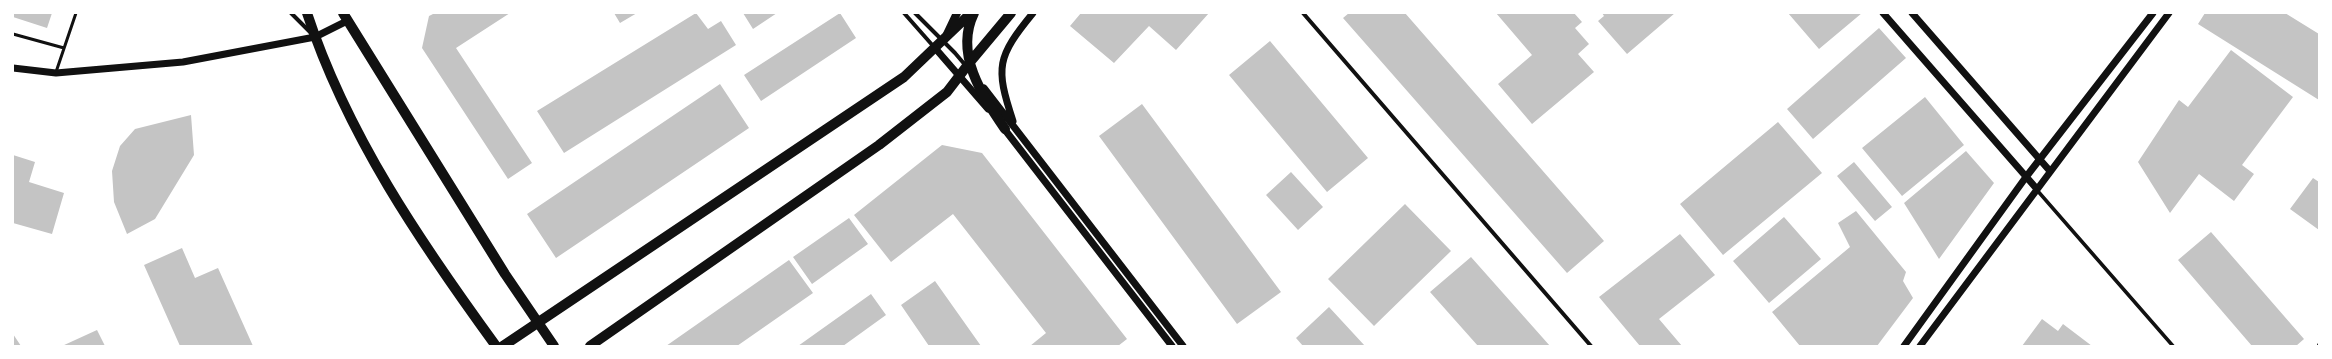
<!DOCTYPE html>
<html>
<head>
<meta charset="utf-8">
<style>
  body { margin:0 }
  #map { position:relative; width:2332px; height:359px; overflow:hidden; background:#fff; font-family:"Work Sans",sans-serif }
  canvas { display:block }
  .frame { position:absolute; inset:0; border:14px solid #fff; pointer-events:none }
</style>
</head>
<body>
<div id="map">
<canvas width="2332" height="359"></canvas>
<div class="frame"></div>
</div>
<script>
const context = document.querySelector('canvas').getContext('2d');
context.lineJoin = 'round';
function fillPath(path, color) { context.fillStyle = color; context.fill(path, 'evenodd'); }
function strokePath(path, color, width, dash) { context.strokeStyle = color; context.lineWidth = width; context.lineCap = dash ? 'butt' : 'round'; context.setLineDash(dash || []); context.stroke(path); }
fillPath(new Path2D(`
  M13,13H52L47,28L13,17Z
  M435,13H510L456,48L532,163L508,179L422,48L429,16Z
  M614,13H637L620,23Z
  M696,13L708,29L721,21L736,45L564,153L537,111Z
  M743,13H777L753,29Z
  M840,13L856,38L761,101L744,75Z
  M1081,13H1209L1176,50L1149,26L1114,63L1070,26Z
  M1349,13H1405L1604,241L1567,273L1343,18Z
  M1496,13H1574L1582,22L1575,28L1589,44L1578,54L1594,72L1532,124L1498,84L1532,55Z
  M1602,13H1675L1627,54L1598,21L1604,16Z
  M1788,13H1862L1819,49Z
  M2205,13H2285L2319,34V100L2198,24Z
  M1879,28L1906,58L1813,139L1787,109Z
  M1270,41L1368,158L1327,192L1229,75Z
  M2231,50L2293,97L2242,165L2254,174L2234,201L2199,174L2170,213L2138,162L2179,100L2188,107Z
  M720,84L749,128L556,258L527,214Z
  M1925,97L1964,145L1902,196L1862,148Z
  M1142,104L1281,292L1237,324L1099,136Z
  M191,115L194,155L155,219L127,234L114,202L112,171L120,146L135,129Z
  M1778,122L1822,173L1723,255L1680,204Z
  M942,145L982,153L1127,339L1118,346H1030L1046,333L953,214L891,262L854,215Z
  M1966,151L1994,183L1939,259L1904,203Z
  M13,155L35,162L29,182L64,193L52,234L13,223Z
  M1854,162L1892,207L1875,221L1837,176Z
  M1291,172L1323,207L1298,230L1266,195Z
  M2313,178L2319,182V230L2290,209Z
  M1405,204L1451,251L1374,326L1328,279Z
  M1856,211L1906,272L1903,281L1913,298L1877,346H1800L1772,312L1850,247L1838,223Z
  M1784,217L1821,259L1769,303L1733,261Z
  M849,218L868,244L812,284L793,257Z
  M2211,232L2304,339L2296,346H2252L2178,260Z
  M1680,234L1715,275L1659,319L1682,346H1640L1599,297Z
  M182,248L195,278L218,268L253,346H180L144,265Z
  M1471,257L1550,346H1478L1430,292Z
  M789,260L813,293L737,346H666Z
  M935,281L981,346H929L901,305Z
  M871,294L886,315L843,346H798Z
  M1329,307L1365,346H1303L1296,338Z
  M2042,319L2058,331L2063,324L2092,346H2022Z
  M97,330L105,346H62Z
  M13,334L21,346H13Z`), '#c4c4c4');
strokePath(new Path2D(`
  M13,34L64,48
  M56,72L76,13`), '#111', 3);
strokePath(new Path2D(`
  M2036,189L2173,346`), '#111', 3.5);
strokePath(new Path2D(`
  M291,13L312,34
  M904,13L934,47
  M915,13L955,53L966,66
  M1303,13L1591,346
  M2319,346V345`), '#111', 4);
strokePath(new Path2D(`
  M1883,13L2036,188
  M1912,13L2049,170
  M935,48L988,109
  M13,68L56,73L183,62L315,37L347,21
  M984,88L1183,346
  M1013,121C995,67 997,57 1033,13
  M1002,126L1172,346
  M1904,346L2026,177L2153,13
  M1920,346L2169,13`), '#111', 7);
strokePath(new Path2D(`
  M947,34L957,13`), '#111', 8);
strokePath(new Path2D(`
  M307,13C347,135 421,243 496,346
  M343,13L505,274L554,346
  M974,13C954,54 982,95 1005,129
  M503,346L904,77L971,13
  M590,346L879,145L947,92L970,62L1011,13`), '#111', 10);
</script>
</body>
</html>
